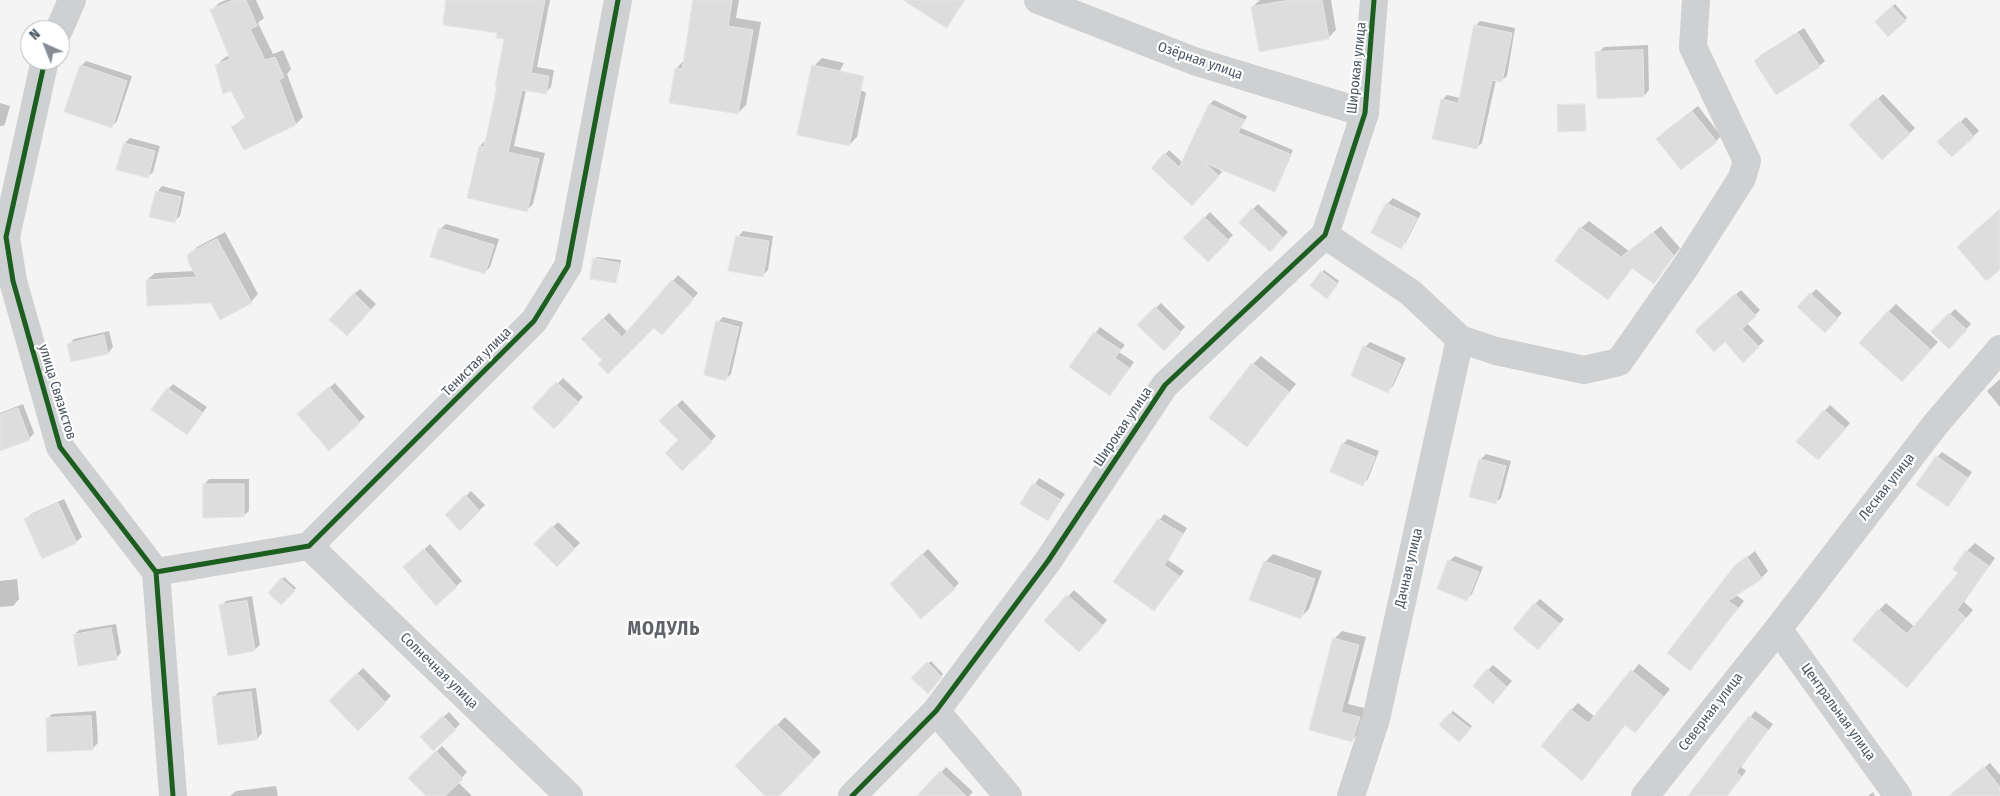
<!DOCTYPE html>
<html>
<head>
<meta charset="utf-8">
<style>
  body { margin:0 }
  #map { position:relative; width:2000px; height:796px; overflow:hidden; background:#f4f4f4; font-family:"Fira Sans Condensed",sans-serif }
  canvas { display:block }
  .north { position:absolute; left:20px; top:20px; width:50px; height:50px; box-sizing:border-box; background:#fff; border:1px solid #b7bbc0; border-radius:50%; rotate:316deg; font-size:14px; font-weight:700; line-height:20px; text-align:center; color:#4a5661 }
  .north::after { content:''; display:block; margin:auto; width:18px; height:22px; background:#868d94; clip-path:polygon(50% 0,100% 100%,50% 72%,0 100%) }
</style>
</head>
<body>
<div id="map">
<canvas width="2000" height="796"></canvas>
<div class="north">N</div>
</div>
<script>
const context = document.querySelector('canvas').getContext('2d');
context.lineJoin = 'round';
function fillPath(path, color) { context.fillStyle = color; context.fill(path, 'evenodd'); }
function strokePath(path, color, width, dash) { context.strokeStyle = color; context.lineWidth = width; context.lineCap = dash ? 'butt' : 'round'; context.setLineDash(dash || []); context.stroke(path); }
function label(font, color, halo, rows, align = 'center') {
  context.font = font + ' "Fira Sans Condensed",sans-serif'; context.lineWidth = 4.5; context.setLineDash([]); context.textBaseline = 'middle'; context.strokeStyle = halo; context.fillStyle = color; for (const [text, x, y, turn = 0] of rows) {
    context.save(); context.translate(x, y); context.rotate((+turn || 0) * Math.PI / 180); context.textAlign = isNaN(turn) ? turn : align; if (halo) context.strokeText(text, 0, 0); context.fillText(text, 0, 0); context.restore();
  }
}
fillPath(new Path2D(`
  M226,0H256L264,18L258,23L273,54L283,50L291,69L287,74L303,117L296,124L233,127L246,116L232,90L216,66L224,58L230,55L211,11L219,3Z
  M448,0H550L537,67L554,70L551,87L545,93L526,90L514,146L545,153L533,204L526,211L468,197L480,146L486,140L499,85L505,38L499,32Z
  M694,0H739L736,18L761,22L746,105L738,113L676,69L684,60Z
  M915,0H965L947,26Z
  M1260,0H1331L1336,30L1328,38L1252,7Z
  M1895,4L1907,18L1888,35L1877,22Z
  M1480,21L1515,28L1507,76L1501,81L1496,80L1482,143L1476,148L1442,100L1447,95L1460,98L1475,26Z
  M1804,28L1825,61L1819,66L1756,61L1761,55Z
  M1648,45L1649,90L1644,96L1599,52L1604,47Z
  M822,58L844,63L837,76L866,93L857,137L849,145L814,66Z
  M86,61L132,76L117,121L111,127L81,66Z
  M1883,94L1915,128L1882,159L1851,125Z
  M1214,100L1247,116L1241,128L1293,150L1278,186L1274,191L1217,167L1222,172L1192,204L1153,168L1169,150L1183,163L1210,104Z
  M0,103L10,106L5,124L3,126H0Z
  M1698,106L1721,136L1716,141L1663,133Z
  M1966,117L1979,131L1952,156L1939,142Z
  M130,138L160,146L153,172L147,177L125,143Z
  M162,186L185,192L180,216L174,221L157,192Z
  M1393,198L1421,213L1406,242L1401,247L1387,204Z
  M1258,204L1288,232L1270,251L1240,223Z
  M1210,212L1233,235L1208,260L1185,238Z
  M1589,221L1629,251L1661,226L1680,248L1654,282L1633,267L1608,298L1581,228Z
  M446,224L499,239L490,267L485,272L440,229Z
  M743,231L773,236L768,270L763,275L738,237Z
  M225,232L258,294L251,302H212L147,280L155,273L195,271L190,255L197,247Z
  M597,257L621,260L617,279L615,282L594,259Z
  M1324,270L1339,281L1329,295L1322,272Z
  M678,275L698,293L667,328L654,327L604,360L583,339L609,313L628,333Z
  M360,289L376,304L352,330L354,294Z
  M1816,289L1842,313L1825,331L1799,307Z
  M1741,290L1760,310L1747,323L1764,341L1743,361L1725,341L1702,326Z
  M1161,303L1185,327L1164,349L1139,325Z
  M1896,304L1938,342L1910,372L1888,312Z
  M1955,309L1971,324L1949,347L1933,332Z
  M723,317L743,322L731,374L726,379L718,322Z
  M1100,327L1125,345L1119,352L1134,362L1115,389L1071,367Z
  M109,331L113,347L108,353L72,361L69,344L74,339Z
  M1370,342L1406,358L1393,386L1388,391L1365,347Z
  M1261,356L1296,384L1247,445L1253,364Z
  M563,378L583,397L554,427L534,408Z
  M2000,379V407L1987,391Z
  M335,383L365,417L329,449L304,409Z
  M173,384L207,407L192,428L168,389Z
  M682,400L716,436L682,470L680,440L661,421Z
  M23,404L34,433L29,439L0,450V413Z
  M1830,405L1850,423L1823,454L1798,442Z
  M1348,439L1379,451L1368,479L1363,484L1343,444Z
  M1942,452L1972,472L1948,506L1937,457Z
  M1486,454L1511,461L1501,498L1495,503L1480,460Z
  M1039,478L1065,494L1047,520L1022,503Z
  M209,479H249V511L243,516L204,485Z
  M471,491L485,505L460,529L447,515Z
  M64,499L82,537L76,542L25,520L31,514Z
  M1164,514L1187,528L1168,560L1184,571L1154,610L1115,582Z
  M558,522L580,543L557,565L536,544Z
  M1975,543L1995,558L1964,602L1973,610L1915,678L1879,610L1886,603L1915,627L1960,572L1967,551Z
  M430,544L462,581L436,604L410,562Z
  M928,549L959,583L954,588L897,578Z
  M1755,551L1768,571L1761,578L1735,594L1744,601L1690,669L1736,566Z
  M1273,554L1322,571L1309,609L1301,617L1265,562Z
  M1455,556L1483,567L1472,594L1467,599L1449,561Z
  M284,577L296,588L281,604L269,593Z
  M17,579L19,599L13,606L0,607V581Z
  M1074,590L1107,620L1085,645L1046,621Z
  M252,596L260,645L254,650L221,606L226,601Z
  M1540,599L1564,619L1538,649L1535,604Z
  M116,624L121,653L116,658L74,635L79,630Z
  M1342,631L1366,637L1348,704L1368,709L1360,732L1352,740L1310,729L1334,639Z
  M931,661L943,674L930,690L913,678Z
  M1639,664L1670,689L1642,724H1626L1582,780L1571,710L1578,703L1595,717Z
  M1493,665L1512,681L1498,697L1488,670Z
  M363,668L391,696L358,729L330,701Z
  M256,688L262,733L257,739L213,698L219,692Z
  M96,711L98,743L92,749L47,719L52,714Z
  M1453,711L1472,726L1459,741L1441,725Z
  M1755,711L1773,724L1741,767L1746,771L1727,796H1690Z
  M449,712L460,724L455,729L422,737Z
  M785,717L821,752L778,796H767L737,766Z
  M442,746L467,772L458,782L472,796H427L410,778Z
  M1990,763L2000,775V796H1950Z
  M946,767L973,792L969,796H919Z
  M276,786L278,796H230L236,791Z
  M1873,792L1875,796H1868Z`), '#0003');
const building = new Path2D(`
  M234,0H246L257,26L250,29L265,60L275,57L284,77L279,80L296,125L244,150L231,127L245,118L231,91L223,94L215,65L230,59L210,10Z
  M446,0H545L531,73L549,76L546,94L522,90L508,152L539,159L527,212L467,198L479,146L484,147L497,86H495L504,39L496,38L497,33L443,25Z
  M693,0H732L728,26L753,30L738,114L669,103L675,68L682,69Z
  M903,0H964L947,28Z
  M1290,0H1322L1329,39L1259,52L1251,7Z
  M1892,6L1906,21L1888,37L1875,22Z
  M1474,25L1512,33L1502,82L1492,80L1477,149L1432,139L1441,99L1458,103Z
  M1798,33L1820,67L1776,95L1754,61Z
  M1643,50L1644,97L1597,99L1595,52Z
  M80,65L127,81L112,128L64,112Z
  M812,65L864,76L849,146L797,135Z
  M1877,98L1910,134L1882,160L1849,125Z
  M1209,104L1244,120L1238,133L1290,154L1275,192L1205,163L1219,176L1192,206L1151,168L1164,153L1179,167Z
  M1585,104L1586,131L1558,132L1557,105Z
  M1692,111L1717,142L1681,170L1656,139Z
  M1960,121L1974,137L1952,157L1937,142Z
  M124,143L155,151L148,178L116,170Z
  M156,191L181,197L175,223L149,217Z
  M1386,203L1417,218L1401,249L1371,233Z
  M1252,208L1283,238L1270,252L1239,223Z
  M2000,209V270L1986,281L1957,247Z
  M1204,217L1229,241L1208,262L1183,238Z
  M1580,227L1621,257L1653,232L1674,256L1654,284L1632,268L1608,300L1555,261Z
  M439,228L494,245L485,274L430,257Z
  M736,236L769,241L763,277L728,271Z
  M217,239L252,303L220,320L211,303L147,306L146,280L197,277L188,262V254Z
  M593,258L619,263L616,283L590,279Z
  M1321,271L1338,284L1327,299L1310,286Z
  M672,280L694,299L662,335L654,328L608,374L598,364L602,360L581,339L603,318L622,337Z
  M354,293L371,310L347,336L329,320Z
  M1810,293L1838,319L1825,333L1797,307Z
  M1735,294L1756,316L1742,329L1759,347L1743,363L1725,342L1714,352L1695,331Z
  M1155,307L1181,333L1164,351L1137,325Z
  M1888,311L1931,350L1902,382L1859,343Z
  M1949,313L1967,330L1949,349L1931,332Z
  M716,321L739,327L726,381L704,375Z
  M1094,332L1121,350L1115,358L1129,368L1110,396L1069,367Z
  M104,335L108,354L71,362L67,344Z
  M1363,346L1401,364L1388,393L1351,376Z
  M1252,363L1289,392L1247,447L1209,418Z
  M556,382L579,403L554,429L532,408Z
  M329,387L360,423L329,451L297,414Z
  M167,388L203,413L187,435L151,410Z
  M676,405L712,442L682,471L665,453L678,440L659,421Z
  M18,408L30,440L0,451V415Z
  M1824,410L1846,429L1818,460L1796,442Z
  M1342,443L1375,457L1363,486L1330,472Z
  M1936,456L1968,478L1948,507L1916,485Z
  M1479,459L1506,466L1496,504L1469,497Z
  M1033,483L1061,500L1048,521L1020,504Z
  M203,484H244V517L203,518Z
  M465,495L480,511L460,531L445,515Z
  M58,503L77,543L42,559L24,519Z
  M1158,519L1183,534L1164,565L1179,576L1154,611L1113,582Z
  M552,526L575,549L557,567L534,544Z
  M424,549L457,587L436,606L403,567Z
  M1966,550L1989,566L1957,610L1966,618L1907,688L1852,640L1878,609L1907,634L1958,573L1953,569Z
  M922,554L955,589L921,619L890,584Z
  M1747,557L1762,579L1728,601L1738,608L1690,671L1667,653L1735,565Z
  M1448,560L1479,572L1467,601L1437,589Z
  M1264,561L1315,579L1301,619L1249,600Z
  M281,578L295,591L281,605L268,593Z
  M1067,595L1103,626L1079,652L1044,621Z
  M247,601L255,651L228,656L219,605Z
  M1534,603L1560,624L1538,650L1513,629Z
  M111,628L117,660L78,666L73,635Z
  M1333,638L1359,645L1341,712L1360,717L1352,742L1309,730Z
  M927,662L942,677L928,694L911,678Z
  M1487,669L1507,687L1493,704L1473,686Z
  M1631,670L1664,697L1635,733L1625,725L1582,781L1541,746L1570,709L1588,723Z
  M357,673L386,703L358,731L329,701Z
  M251,692L257,740L218,745L212,697Z
  M1450,713L1471,729L1459,742L1439,725Z
  M91,716L93,750L47,752L46,718Z
  M443,716L456,730L433,751L420,737Z
  M1749,716L1768,730L1736,772L1742,777L1727,796H1688Z
  M776,724L814,760L779,796H765L735,766Z
  M436,751L463,779L445,796H426L408,778Z
  M1984,767L2000,787V796H1949Z
  M940,771L966,796H917Z`);
fillPath(building, '#ddddde');
strokePath(building, '#e5e6e7', 1);
strokePath(new Path2D(`
  M1038,0L1194,61L1365,113
  M59,30L72,0
  M45,60L6,237L13,281L60,447L156,572L173,796
  M1325,235L1411,293L1460,339L1496,351L1584,370L1619,362L1686,266L1742,178L1747,161L1693,47L1696,0
  M309,546L569,796
  M156,572L309,546L534,321L568,266L618,0
  M1778,629L1898,796
  M936,711L1008,796
  M852,796L936,711L1048,561L1165,385L1325,235L1365,113L1374,0
  M1351,796L1376,719L1460,339
  M1645,796L1778,629L1935,425L2000,349`), '#ced0d2', 28);
strokePath(new Path2D(`
  M45,60L6,237L13,281L60,447L156,572L173,796
  M156,572L309,546L534,321L568,266L618,0
  M852,796L936,711L1048,561L1165,385L1325,235L1365,113L1374,0`), '#1b5e20', 5);
label('14px', '#4a5661', '#fff', [
  ["Озёрная улица",1200,61,19],
  ["Широкая улица",1357,68,-84],
  ["Тенистая улица",477,362,-45],
  ["улица Связистов",57,392,73],
  ["Широкая улица",1123,427,-56],
  ["Лесная улица",1887,487,-52],
  ["Дачная улица",1409,568,-77],
  ["Солнечная улица",439,671,44],
  ["Северная улица",1711,712,-52],
  ["Центральная улица",1838,712,54]
]);
context.letterSpacing = '1px';
label('bold 19px', '#5f6368', '#fff', [
  ["МОДУЛЬ",664,630]
]);
context.letterSpacing = '0px';
</script>
</body>
</html>
